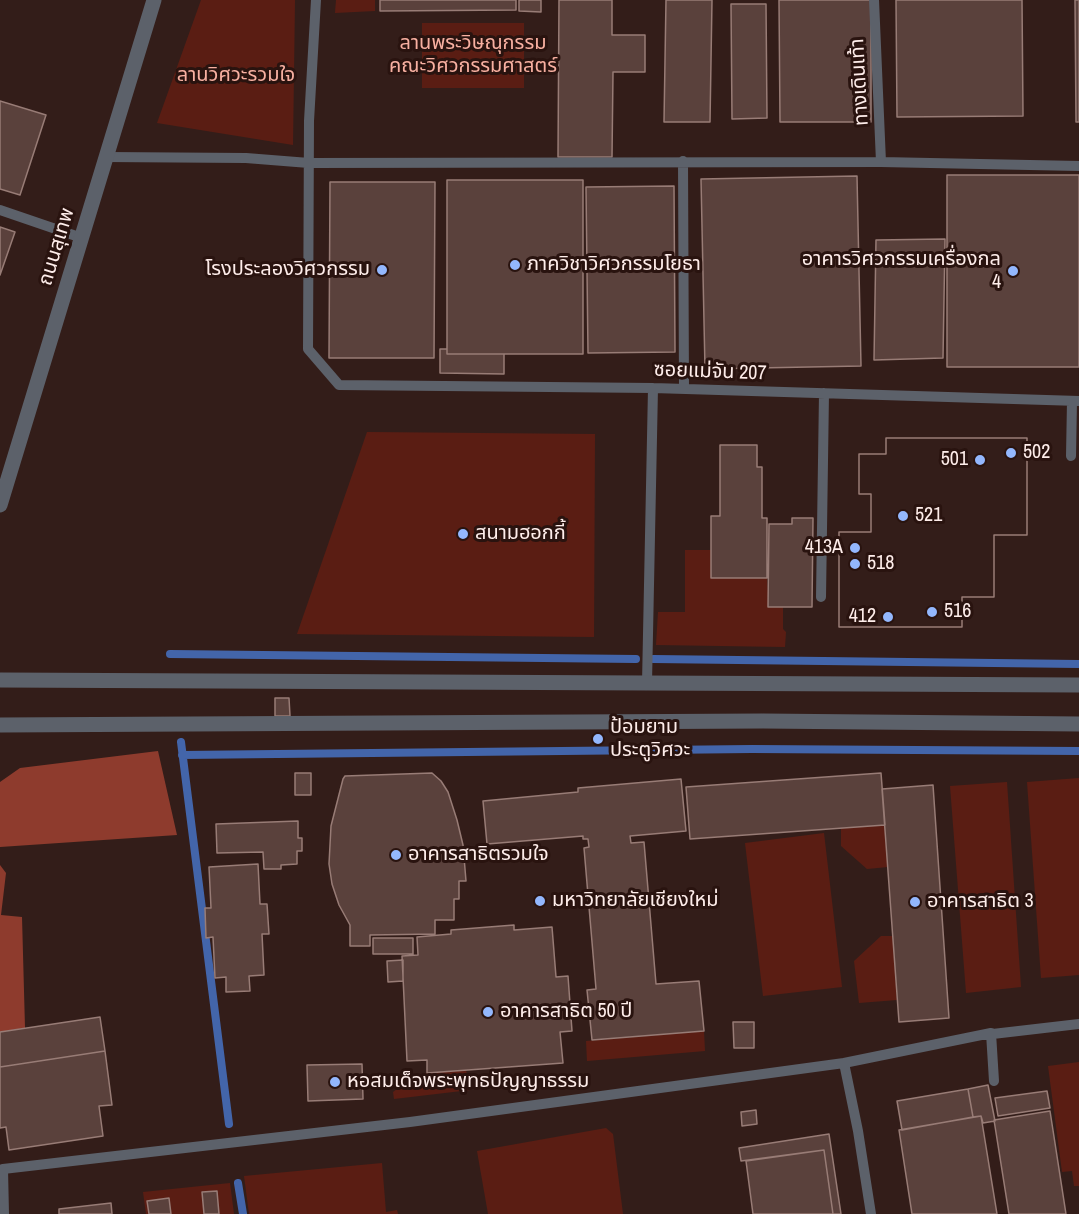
<!DOCTYPE html>
<html>
<head>
<meta charset="utf-8">
<style>
  body { margin:0 }
  canvas { display:block; background:#331d19 }
</style>
</head>
<body>
<canvas width="1079" height="1214"></canvas>
<script>
const context = document.querySelector('canvas').getContext('2d');
context.lineJoin = 'round';
function fillPath(path, color) { context.fillStyle = color; context.fill(path, 'evenodd'); }
function strokePath(path, color, width, dash) { context.strokeStyle = color; context.lineWidth = width; context.lineCap = dash ? 'butt' : 'round'; context.setLineDash(dash || []); context.stroke(path); }
function label(font, color, halo, rows, align = 'center') {
  context.font = font + ' "Archivo Narrow","Noto Sans Thai",sans-serif'; context.lineWidth = 6; context.setLineDash([]); context.textBaseline = 'middle'; context.strokeStyle = halo; context.fillStyle = color; for (const [text, x, y, turn = 0] of rows) {
    context.save(); context.translate(x, y); context.rotate((+turn || 0) * Math.PI / 180); context.textAlign = isNaN(turn) ? turn : align; if (halo) context.strokeText(text, 0, 0); context.fillText(text, 0, 0); context.restore();
  }
}
fillPath(new Path2D(`
  M201,0H295L293,145L157,123Z
  M336,0H375V11L335,13Z
  M422,23H524V88H422Z
  M367,432L595,434L594,637L297,634Z
  M685,550H711L712,578H767L769,606L783,607V629L786,632L785,647L656,645L658,612H685Z
  M1079,778V975L1041,978L1027,782Z
  M1007,782L1021,987L966,993L950,786Z
  M885,825L888,867L867,869L841,846V828Z
  M824,833L842,987L763,996L745,843Z
  M881,936H893L897,1000L859,1003L854,961Z
  M704,1031L705,1051L587,1061L586,1041Z
  M1079,1062V1186H1074L1072,1171L1062,1172L1048,1066Z
  M466,1070L470,1090L394,1099L393,1092L413,1077L427,1073Z
  M606,1128L613,1134L623,1214H488L477,1151Z
  M382,1163L386,1212L397,1210L398,1214H249L244,1176Z
  M230,1183L234,1214H146L143,1192Z`), '#5a1d13');
fillPath(new Path2D(`
  M158,751L177,835L0,847V782L20,768Z
  M0,865L6,873L1,915L22,917L25,1028L0,1032Z`), '#8e3b2d');
strokePath(new Path2D(`
  M170,654L636,659
  M653,659L1079,664
  M181,742L229,1124
  M182,755L752,749L1079,751
  M238,1183L243,1214`), '#4365aa', 8);
const building = new Path2D(`
  M380,0H516V10L380,11Z
  M519,0H541V12L519,11Z
  M559,0H612V35H645V72H613L612,157H558Z
  M666,0H712L710,122H664Z
  M779,0H871V122H780Z
  M896,0H1022L1023,116L897,117Z
  M1075,0H1079V122H1076Z
  M731,4H766L767,118L732,119Z
  M0,101L46,115L20,195L0,189Z
  M947,175H1079V367H947Z
  M857,176L861,366L705,369L701,179Z
  M447,180H583V354H447Z
  M330,182H435L434,358H329Z
  M674,186L675,352L588,353L586,187Z
  M0,227L15,232L0,275Z
  M945,239L943,358L874,360L876,240Z
  M440,349H447V354H504V374L440,373Z
  M886,438H1027V535H994V597H962V627H839V532H871V494H859V454H886Z
  M886,438H1027V535H994V597H962V627H839V532H871V494H859V454H886Z
  M720,445H757V467H762V518H767V578H711V516H720Z
  M792,518H813L812,607H768L769,524H792Z
  M275,698H289L290,716H275Z
  M295,773H311V795H295Z
  M432,773L441,781L448,792L457,820L463,845L466,881H459V899H454V920H435V934L370,935V946H350V925L339,905L332,884L329,864L331,826L343,779L345,776Z
  M881,773L885,825L690,839L686,787Z
  M681,779L686,831L630,836L631,843L644,842L656,984L699,981L704,1031L592,1040L587,990L596,989L584,848L589,847L588,839H583V836L487,844L483,801L578,792V788Z
  M933,785L949,1018L899,1022L882,789Z
  M298,821V838H302V851H297V864L281,865V869H264L263,852L217,853L216,824Z
  M258,864L260,904H267L269,934H262L264,975L249,976L250,991L226,992V977L215,978L213,937L206,938L205,908H211L209,867Z
  M514,925V930L552,927L556,977L568,976L572,1031L560,1032L563,1063L427,1073V1060L407,1061L402,956L418,955L417,937L451,934V930Z
  M373,938H413V954H373Z
  M403,960V981L388,982L387,961Z
  M100,1017L105,1051L0,1067V1032Z
  M733,1022H754V1048H734Z
  M105,1051L112,1105L99,1106L103,1136L9,1150L6,1127L0,1128V1067Z
  M362,1064L363,1099L308,1101L307,1065Z
  M988,1085L995,1121L983,1123L981,1116L973,1117L968,1089Z
  M968,1089L973,1117L902,1130L897,1101Z
  M1047,1091L1050,1108L998,1116L995,1098Z
  M756,1110L757,1124L742,1126L741,1112Z
  M1050,1111L1066,1214H1009L994,1120Z
  M981,1116L997,1214H912L899,1130Z
  M829,1134L841,1214H833L824,1150L741,1161L739,1148Z
  M824,1150L833,1214H753L746,1161Z
  M217,1191L219,1214H204L202,1192Z
  M169,1198L171,1214H149L147,1201Z
  M111,1203L112,1214H59V1209Z`);
fillPath(building, '#5a413c');
strokePath(building, '#987c76', 1.5);
strokePath(new Path2D(`
  M316,0L309,121L308,349L339,385L653,388L1079,401
  M874,0L881,162
  M106,157L246,158L309,163L881,162L1079,166
  M683,161L684,389
  M0,210L82,238
  M1071,456L1072,401
  M821,597L824,393
  M647,683L653,388
  M984,1035L1079,1024
  M844,1063L858,1131L871,1214
  M4,1214L3,1169L410,1122L844,1063L991,1033L994,1081`), '#5c616a', 10);
strokePath(new Path2D(`
  M0,505L154,0
  M0,680L1079,685
  M0,725L763,721L1079,724`), '#5c616a', 15);
for (const [x, y, r, color] of [
  [515,265,6,"#93b7fd"],
  [382,270,6,"#93b7fd"],
  [1013,271,6,"#93b7fd"],
  [1011,453,6,"#93b7fd"],
  [980,460,6,"#93b7fd"],
  [903,516,6,"#93b7fd"],
  [463,534,6,"#93b7fd"],
  [855,548,6,"#93b7fd"],
  [855,564,6,"#93b7fd"],
  [932,612,6,"#93b7fd"],
  [888,617,6,"#93b7fd"],
  [598,739,6,"#93b7fd"],
  [396,855,6,"#93b7fd"],
  [540,901,6,"#93b7fd"],
  [915,902,6,"#93b7fd"],
  [488,1012,6,"#93b7fd"],
  [335,1082,6,"#93b7fd"]
]) { const dot = new Path2D(); dot.arc(x, y, r, 0, 2 * Math.PI); context.fillStyle = color; context.fill(dot); strokePath(dot, '#29130f', 2); }
label('20px', '#f8b0a1', '#29130f', [
  ["ลานพระวิษณุกรรม",473,44],
  ["คณะวิศวกรรมศาสตร์",473,67],
  ["ลานวิศวะรวมใจ",236,76]
]);
label('20px', '#feedea', '#29130f', [
  ["ทางเดินเท้า",860,82,-93],
  ["ถนนสุเทพ",57,247,-73],
  ["ซอยแม่จัน 207",710,372,2]
]);
label('20px', '#feedea', '#29130f', [
  ["อาคารวิศวกรรมเครื่องกล",1001,260,"right"],
  ["4",1001,283,"right"],
  ["ภาควิชาวิศวกรรมโยธา",527,265],
  ["โรงประลองวิศวกรรม",370,270,"right"],
  ["502",1023,453],
  ["501",968,460,"right"],
  ["521",915,516],
  ["สนามฮอกกี้",475,534],
  ["413A",843,548,"right"],
  ["518",867,564],
  ["516",944,612],
  ["412",876,617,"right"],
  ["ป้อมยาม",610,728],
  ["ประตูวิศวะ",610,751],
  ["อาคารสาธิตรวมใจ",408,855],
  ["มหาวิทยาลัยเชียงใหม่",552,901],
  ["อาคารสาธิต 3",927,902],
  ["อาคารสาธิต 50 ปี",500,1012],
  ["หอสมเด็จพระพุทธปัญญาธรรม",347,1082]
], 'left');
</script>
</body>
</html>
